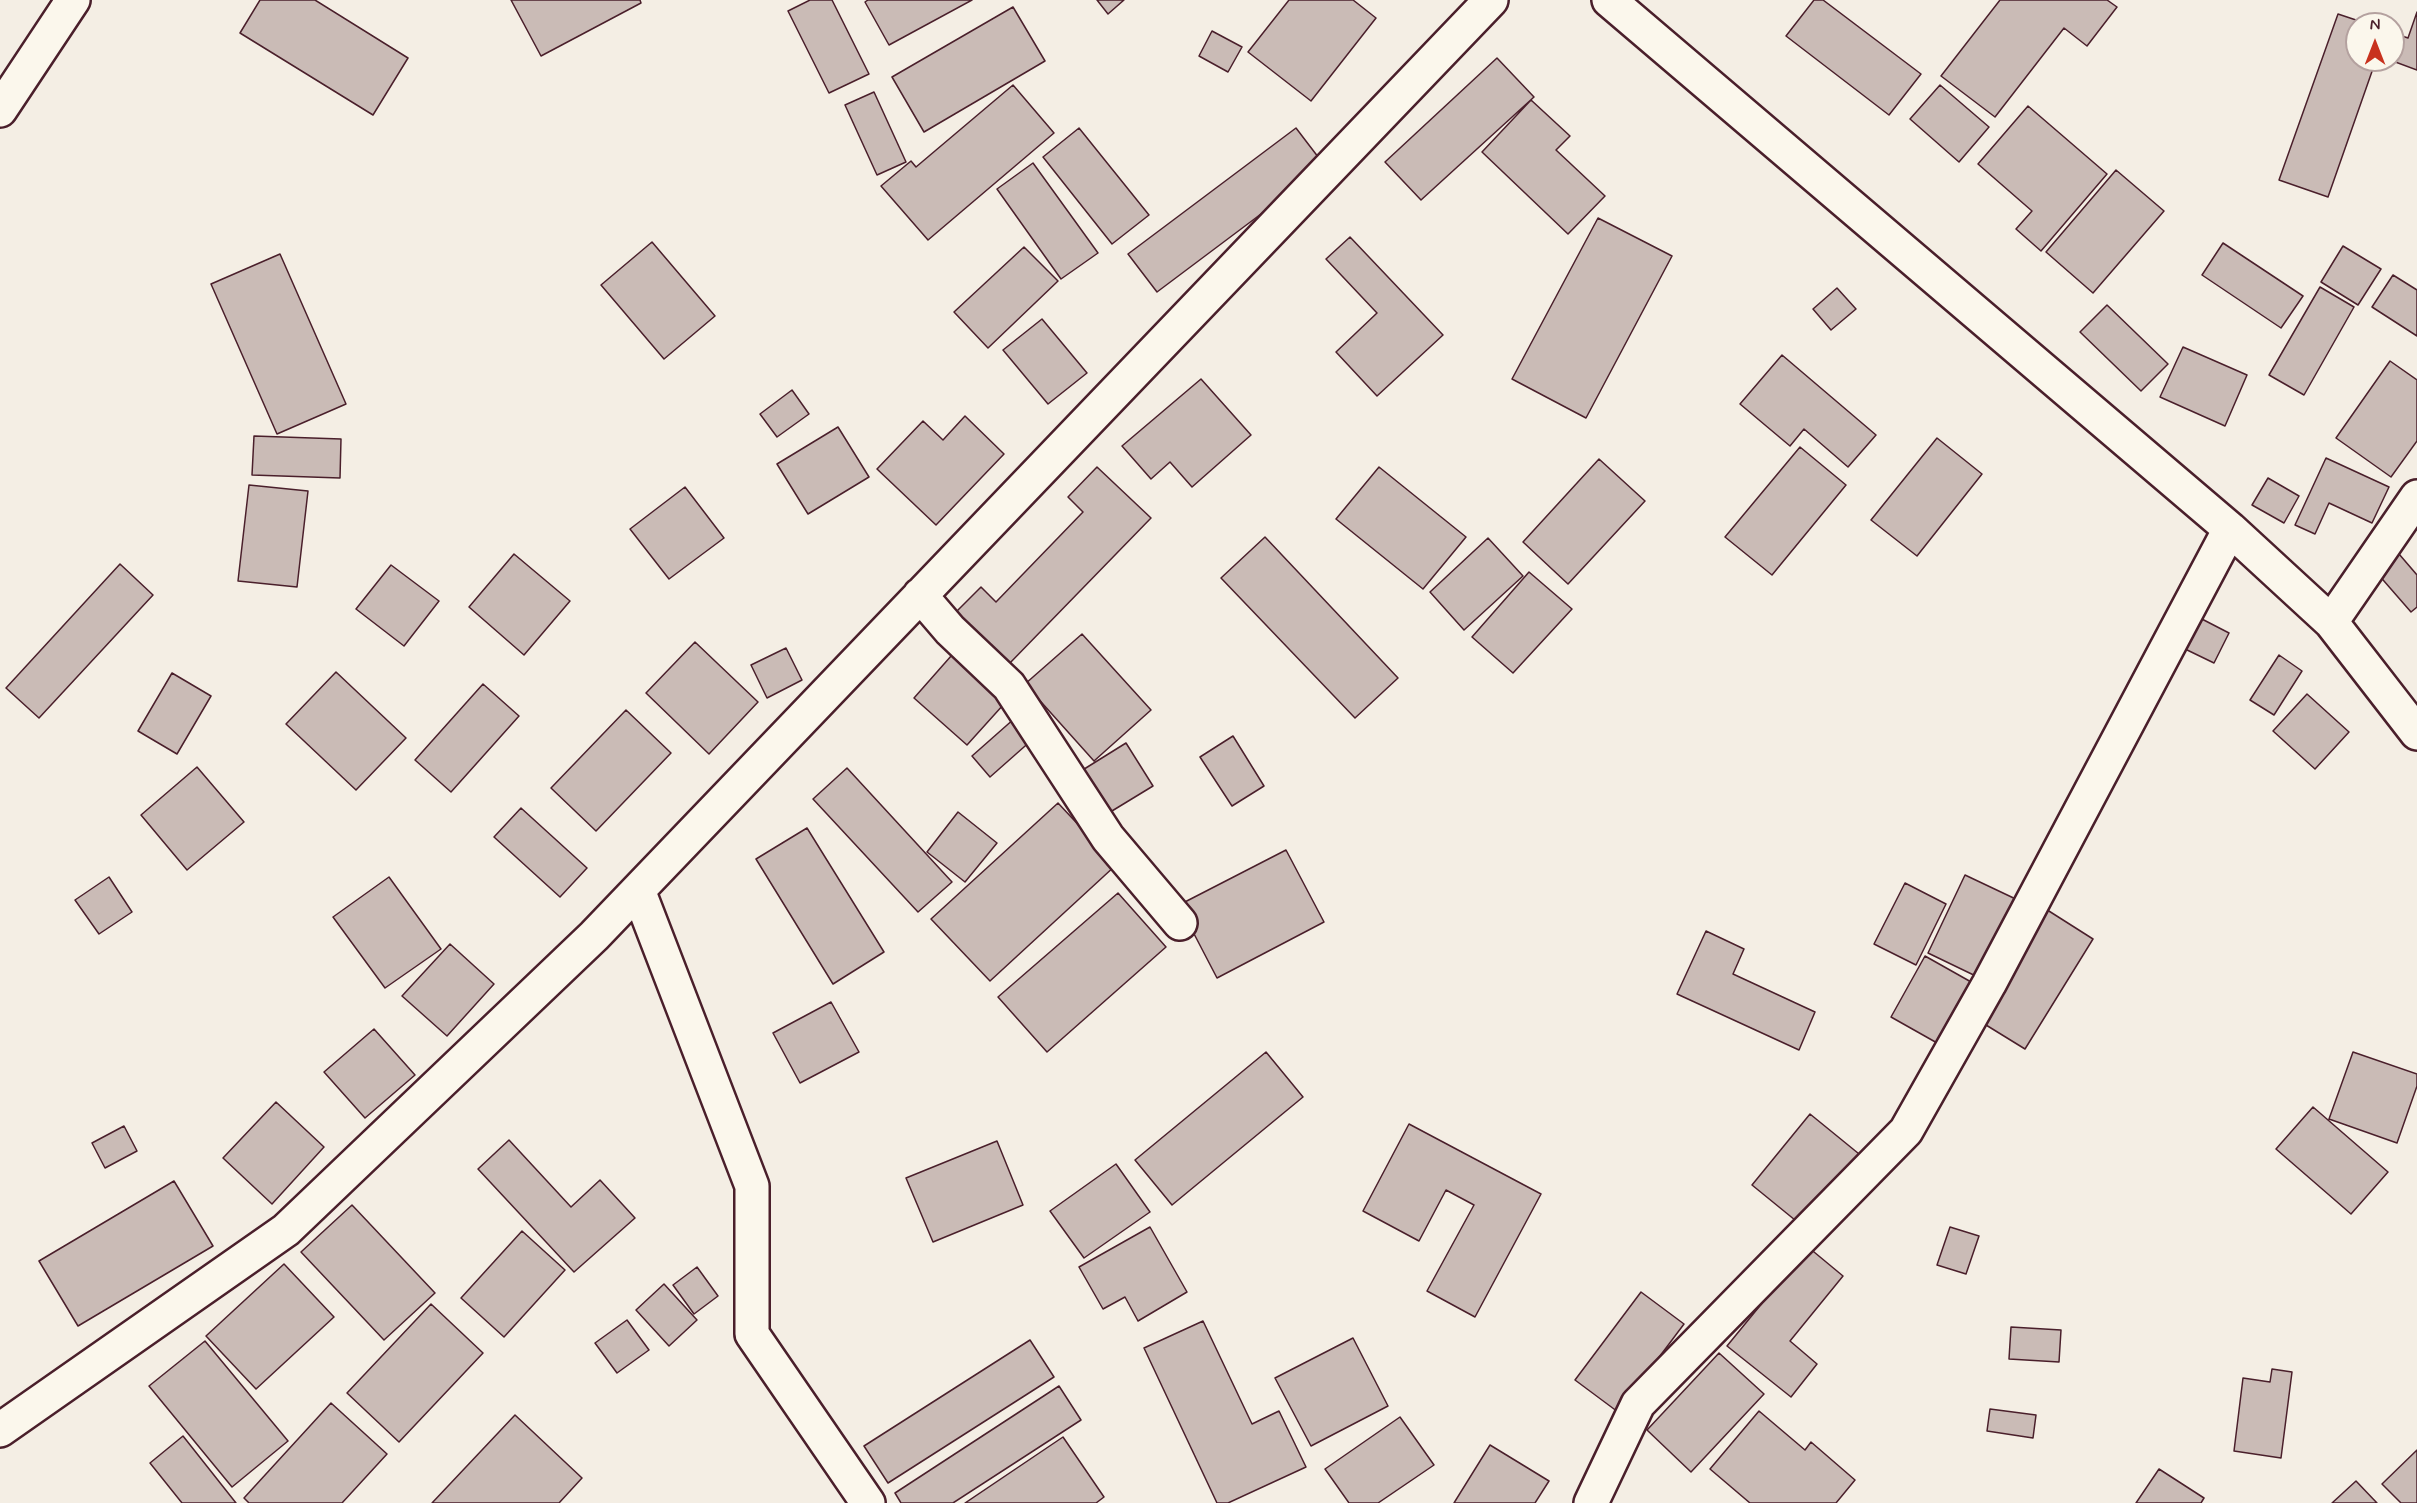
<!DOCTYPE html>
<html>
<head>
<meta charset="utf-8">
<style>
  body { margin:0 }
  #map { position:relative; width:2417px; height:1503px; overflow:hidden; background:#f4eee4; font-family:Mynerve,sans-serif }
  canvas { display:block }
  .north { position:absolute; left:2345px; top:12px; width:60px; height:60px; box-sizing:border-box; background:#fbf7ec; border:2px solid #b4a19f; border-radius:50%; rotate:0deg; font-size:16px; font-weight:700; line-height:24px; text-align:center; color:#4a1f2b }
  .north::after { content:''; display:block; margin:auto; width:21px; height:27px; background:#c8321e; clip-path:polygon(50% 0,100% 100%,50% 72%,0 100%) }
</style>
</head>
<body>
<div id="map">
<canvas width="2417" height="1503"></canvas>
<div class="north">N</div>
</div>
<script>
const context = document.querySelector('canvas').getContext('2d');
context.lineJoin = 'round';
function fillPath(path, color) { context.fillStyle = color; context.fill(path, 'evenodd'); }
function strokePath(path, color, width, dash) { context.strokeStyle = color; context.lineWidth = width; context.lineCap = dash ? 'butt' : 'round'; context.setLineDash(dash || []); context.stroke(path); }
const building = new Path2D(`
  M260,0H315L408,58L373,115L240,33Z
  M511,0H640L641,3L541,56Z
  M810,0H832L869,74L829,93L788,11Z
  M868,0H972L889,45L865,2Z
  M1097,0H1124L1108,14Z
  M1289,0H1353L1376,18L1311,101L1248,52Z
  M1814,0H1823L1921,74L1889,115L1786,36Z
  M2000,0H2107L2117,7L2087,46L2064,28L1995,117L1941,76Z
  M1013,7L1045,61L924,132L892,77Z
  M2417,12V70L2390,60H2393V33L2408,38Z
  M2338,14L2368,24H2357V60H2376L2328,197L2279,180Z
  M1212,31L1242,47L1228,72L1199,56Z
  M1497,58L1534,97L1421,200L1385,162Z
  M1013,85L1054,133L928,240L881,186L911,161L916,167Z
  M1940,85L1989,127L1959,162L1910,119Z
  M874,92L906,162L877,175L845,105Z
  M1531,100L1570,136L1556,150L1605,196L1568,234L1482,152Z
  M2028,106L2107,174L2041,251L2016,229L2032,211L1978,164Z
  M1079,128L1149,215L1112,244L1043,157Z
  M1296,128L1325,166L1157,292L1128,254Z
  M1033,163L1098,253L1061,279L997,189Z
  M2116,170L2164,211L2093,293L2046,252Z
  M1598,218L1672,256L1586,418L1512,379Z
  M1350,237L1443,335L1377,396L1336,352L1377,313L1326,259Z
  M652,242L715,316L664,359L601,285Z
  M2223,243L2303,296L2281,328L2202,275Z
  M2343,246L2381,269L2358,305L2321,282Z
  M1024,247L1058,281L988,348L954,312Z
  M280,254L346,404L277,434L211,284Z
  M2393,275L2417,290V336L2372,307Z
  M2320,287L2354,307L2304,395L2269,375Z
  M1837,288L1856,309L1831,330L1813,309Z
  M2107,305L2168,364L2141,391L2080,332Z
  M1042,319L1087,373L1048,404L1003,350Z
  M2183,347L2247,375L2225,426L2160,397Z
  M1782,355L1876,435L1848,467L1804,429L1790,446L1740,404Z
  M2390,361L2417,380V441L2391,477L2336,438Z
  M1201,379L1251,435L1192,487L1170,462L1151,479L1122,446Z
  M792,390L809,414L777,437L760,414Z
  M965,416L1004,454L936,525L877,469L923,421L943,440Z
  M838,427L869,477L808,514L777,464Z
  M254,436L341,439L340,478L252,475Z
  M1937,438L1982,474L1917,556L1871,520Z
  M1800,447L1846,485L1772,575L1725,537Z
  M2326,458L2389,487L2372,523L2329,503L2315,534L2295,525Z
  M1599,459L1645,501L1568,584L1523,542Z
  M1097,467L1151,518L1008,665L954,614L981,587L996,602L1083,512L1068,497Z
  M1379,467L1466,537L1423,589L1336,519Z
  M2268,478L2299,496L2284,523L2252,505Z
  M249,485L308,491L297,587L238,581Z
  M685,487L724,538L669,579L630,529Z
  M1265,537L1398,678L1355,718L1221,578Z
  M1488,538L1523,576L1464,630L1430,592Z
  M514,554L570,601L524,655L469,607Z
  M2399,554L2417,575V607L2411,612L2377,573Z
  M120,564L153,595L39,718L6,688Z
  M391,565L439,601L404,646L356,609Z
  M1529,572L1572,609L1513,673L1472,637Z
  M2198,617L2229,633L2214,663L2183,648Z
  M1082,634L1151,710L1094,761L1025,684Z
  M695,642L758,702L709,754L646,693Z
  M959,647L1013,694L967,745L914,698Z
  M786,648L802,680L767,698L751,665Z
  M2279,655L2302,671L2274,715L2250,700Z
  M336,672L406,738L356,790L286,724Z
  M172,673L211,696L177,754L138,731Z
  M483,684L519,716L451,792L415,760Z
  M2307,694L2349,732L2315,769L2273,731Z
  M626,710L671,753L596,831L551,788Z
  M1015,718L1033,739L990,777L972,756Z
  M1233,736L1264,786L1232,806L1200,757Z
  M1126,743L1153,786L1107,814L1081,771Z
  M197,767L244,822L187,870L141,815Z
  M847,768L952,882L918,912L813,799Z
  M1058,803L1116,865L990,981L931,919Z
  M521,808L587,868L560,897L494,837Z
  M958,812L997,843L965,882L927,852Z
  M807,828L884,952L833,984L756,859Z
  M1286,850L1324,922L1217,978L1179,905Z
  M1965,875L2022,902L1984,980L1928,953Z
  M109,877L132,912L99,934L75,900Z
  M389,877L441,949L385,988L333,917Z
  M1905,883L1946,904L1916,965L1874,944Z
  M1118,893L1166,947L1047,1052L998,997Z
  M2041,906L2093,939L2025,1049L1973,1017Z
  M1706,931L1744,949L1733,974L1815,1012L1799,1050L1677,994Z
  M450,944L494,984L447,1036L402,996Z
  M1925,956L1980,987L1946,1048L1891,1017Z
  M831,1002L859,1052L800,1083L773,1033Z
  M374,1029L415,1075L365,1118L324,1072Z
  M1266,1052L1303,1097L1172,1205L1135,1160Z
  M2353,1052L2417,1074V1086L2397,1143L2329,1119Z
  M276,1102L324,1147L272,1204L223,1158Z
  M2313,1107L2388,1172L2351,1214L2276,1149Z
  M1810,1114L1864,1158L1806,1229L1752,1185Z
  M1409,1124L1541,1194L1475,1317L1427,1291L1474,1205L1446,1190L1419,1241L1363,1211Z
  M124,1126L137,1151L105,1168L92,1143Z
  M509,1140L571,1207L600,1180L635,1218L574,1272L478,1169Z
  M997,1141L1023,1205L933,1242L906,1178Z
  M1116,1164L1150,1212L1084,1258L1050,1211Z
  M174,1181L213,1246L78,1326L39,1261Z
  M352,1205L435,1293L384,1340L301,1252Z
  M1150,1227L1187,1292L1138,1321L1125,1297L1103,1309L1079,1267Z
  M1950,1227L1979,1236L1966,1274L1937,1265Z
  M522,1231L565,1270L504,1337L461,1298Z
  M1808,1247L1843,1276L1790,1341L1817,1364L1791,1397L1727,1346Z
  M284,1264L334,1317L256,1389L206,1336Z
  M697,1267L718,1296L694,1314L673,1285Z
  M664,1284L697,1320L669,1346L636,1310Z
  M1641,1292L1684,1324L1618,1412L1575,1380Z
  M431,1304L483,1353L399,1442L347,1393Z
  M627,1320L649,1350L617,1373L595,1343Z
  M1203,1321L1252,1424L1279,1411L1306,1467L1228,1503H1217L1144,1348Z
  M2011,1327L2061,1330L2059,1362L2009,1359Z
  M1353,1338L1388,1406L1311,1446L1275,1378Z
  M1030,1340L1054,1377L888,1483L864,1446Z
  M205,1341L288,1441L232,1487L149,1386Z
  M1719,1353L1764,1394L1691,1472L1647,1430Z
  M2272,1369L2292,1372L2281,1458L2234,1451L2243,1378L2270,1382Z
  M1059,1386L1081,1420L953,1503H901L895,1493Z
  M331,1403L387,1454L342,1503H249L244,1498Z
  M1990,1409L2036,1415L2033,1438L1987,1431Z
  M1759,1411L1805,1450L1811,1442L1855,1480L1836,1503H1750L1710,1469Z
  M515,1415L582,1478L559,1503H432Z
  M1400,1417L1434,1465L1378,1503H1349L1325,1469Z
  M183,1436L236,1503H182L150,1463Z
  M1063,1437L1104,1497L1096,1503H965Z
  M1490,1445L1549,1481L1535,1503H1454Z
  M2417,1450V1503H2401L2382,1484Z
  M2159,1469L2204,1498L2201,1503H2136Z
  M2356,1481L2377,1503H2332Z`);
fillPath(building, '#cabbb6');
strokePath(building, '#4a1f2b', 1.5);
const minor = new Path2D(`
  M1609,0L2230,529L2331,622L2417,733
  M0,110L73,0
  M920,595L950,630L1009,686L1108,838L1180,923
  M2331,622L2417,497
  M638,890L752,1186V1334L868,1503
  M0,1430L286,1230L594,936L1491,0
  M1591,1503L1638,1404L1906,1131L1989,984L2230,529`);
strokePath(minor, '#4a1f2b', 38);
strokePath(minor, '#fbf7ec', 33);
</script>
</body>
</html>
